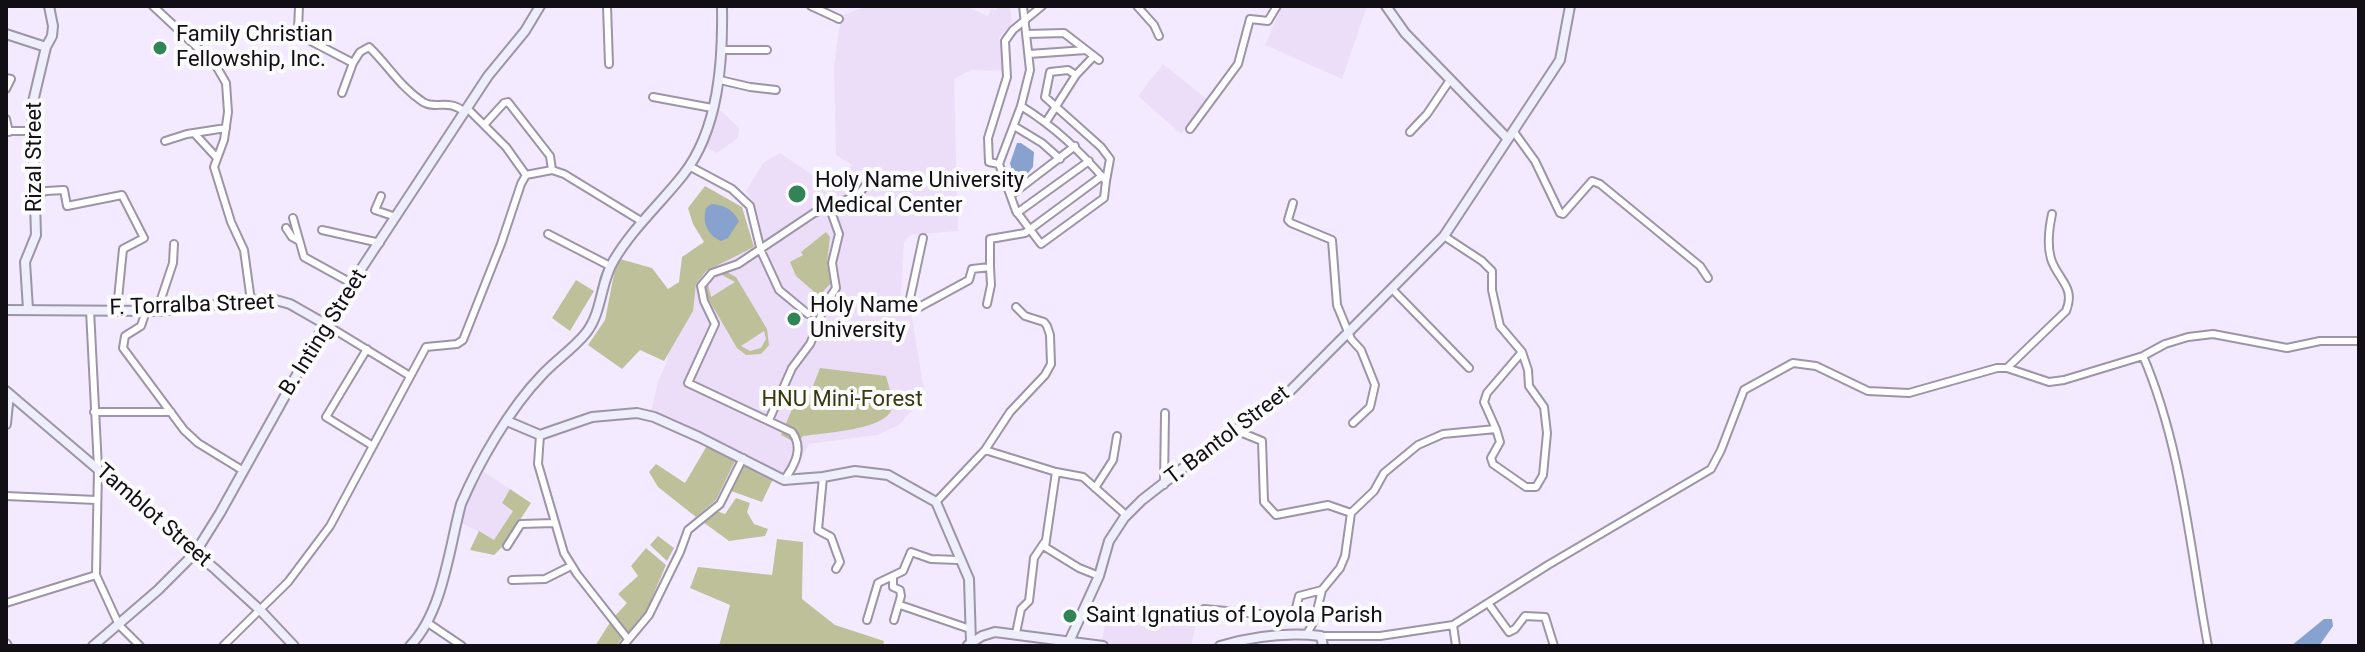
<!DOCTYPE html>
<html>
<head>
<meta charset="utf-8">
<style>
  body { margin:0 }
  #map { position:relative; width:2365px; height:652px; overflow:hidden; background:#f4eaff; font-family:Roboto,sans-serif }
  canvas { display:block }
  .frame { position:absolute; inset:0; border:8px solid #120e15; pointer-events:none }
</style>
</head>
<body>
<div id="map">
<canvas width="2365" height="652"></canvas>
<div class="frame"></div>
</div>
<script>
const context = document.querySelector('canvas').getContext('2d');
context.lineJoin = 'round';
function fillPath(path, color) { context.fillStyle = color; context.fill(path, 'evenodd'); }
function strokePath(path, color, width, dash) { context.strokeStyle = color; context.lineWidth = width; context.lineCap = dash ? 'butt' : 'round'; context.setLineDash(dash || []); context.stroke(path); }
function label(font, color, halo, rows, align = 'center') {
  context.font = font + ' Roboto,sans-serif'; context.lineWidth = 8; context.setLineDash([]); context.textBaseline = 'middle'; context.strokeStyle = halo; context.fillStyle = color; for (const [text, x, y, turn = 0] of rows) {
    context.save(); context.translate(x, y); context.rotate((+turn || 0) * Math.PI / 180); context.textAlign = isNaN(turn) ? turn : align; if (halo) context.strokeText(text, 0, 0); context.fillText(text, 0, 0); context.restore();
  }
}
fillPath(new Path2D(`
  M867,6H965L988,16L991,9L996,10L998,6H1010L1012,24L999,38L1006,60V71L971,70L954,79L958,231L911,235L904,242L900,311L912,317L925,396L899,425L877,435L809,444L789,478L651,412L658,382L667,361L673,321L702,267L755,247L747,208L755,205L746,191L763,163L780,153L829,186L852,165L836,155L834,66L841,16Z
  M1282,6H1367L1342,79L1265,45Z
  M1163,64L1208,100L1181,134L1138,96Z
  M719,109L739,128L738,138L717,153L705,147Z
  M484,472L510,489L502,502L514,510L494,540L460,522L465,504Z
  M1109,606L1172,608L1199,612L1191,646H1118L1101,643Z`), '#ecdef9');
fillPath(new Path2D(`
  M705,186L742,207L754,247L706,271L696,284L693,311L664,361L640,350L622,369L588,345L605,320L615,269L620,259L652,268L668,289L679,282L682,257L704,242L693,224L688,208Z
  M826,232L830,237L827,263L831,283L819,296L796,276L790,262L803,255L801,252Z
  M719,272H727L736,277L767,329L769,345L761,354L746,355L737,348L706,295L705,285L713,274ZM722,275L735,282L711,297L708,285L715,277ZM764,331L766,339L761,348L750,351L741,346Z
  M576,280L594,291L570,331L552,318Z
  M820,368L886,376C888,385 894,398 892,408C887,430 823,433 803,436L796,443L781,435L793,407L798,409L803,397L808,399Z
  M708,444L736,459L716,500L696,517L658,487L649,472L656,464L685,483Z
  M744,463L773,479L762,502L731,491Z
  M510,489L531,503L503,546L494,555L470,550L479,531L494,540L513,511L502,503Z
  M736,498L750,503L747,512L754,524L768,529L765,536L729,541L703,522L716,511L725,514Z
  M658,536L674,548L667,561L650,545Z
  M777,539L803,542L802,599L835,625L884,641L883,646H719L730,605L690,588L698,567L772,575Z
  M646,548L666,565L646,612L628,634L614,617L627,603L618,594L638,576L631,566Z
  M611,621L623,637L616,646H595Z`), '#bdc098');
fillPath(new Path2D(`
  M1017,143H1021L1034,152L1033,167L1028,173L1013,175L1010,163Z
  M711,204C725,205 732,209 739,221L728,238L721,241C707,235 702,222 706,208Z
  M2324,619H2332L2333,626L2319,646H2291Z`), '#87a2ce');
const street = new Path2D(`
  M153,6L215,64L226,83L228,112L224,140L214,167L231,222L244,250L251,301
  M299,6L298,31L305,38L353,63L360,52L369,47C388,65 400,87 423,102C436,110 447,98 465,112
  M607,6L609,64
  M811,6L839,19
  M1137,6L1154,25L1159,36
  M1027,34L1064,33L1099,60
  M722,50H767
  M1029,54L1086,50
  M1076,75L1068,70L1050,72L1045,97L1101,147L1110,159L1106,181
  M6,78L11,79L6,89
  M720,80L750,87L776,90
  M342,93L353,63
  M653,97L712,108
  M1021,106L999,164L1016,211L1041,244L1104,198L1106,181C1080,151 1055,127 1021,106L1030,70L1023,6
  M468,109L506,147L526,175
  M6,119L9,132
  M1046,122L1076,75L1094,56
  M484,125L504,103L508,102L550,156L552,170
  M1014,126L1042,143L1060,159
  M1190,129L1238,64L1250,19L1268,21L1277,6
  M6,131H33
  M1410,132L1427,114L1450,80
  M1514,132L1535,161L1560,213L1563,214L1592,181L1600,184L1700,266L1708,278
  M195,134L217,158
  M165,141L187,134L226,128
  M999,164L989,162L988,138L1007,77L1005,41L1013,30L1042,6
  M689,166L732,189L750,206L761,251L779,290L808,314
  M35,195L46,191L64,190L67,206L122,195L144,238L123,249L117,309
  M1011,195L1075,146
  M381,196L375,210L396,217
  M1293,203L1288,220L1291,223L1332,240L1337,305L1351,339L1361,350L1375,385L1370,407L1353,423
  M1017,213L1089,161
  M293,218L304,257L353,284
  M286,228L292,237L299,241
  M322,230L380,243
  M548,234L610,266
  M1444,236L1482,261L1492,271V290L1500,326L1522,352L1528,370L1529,386L1544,407L1547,433L1543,475L1536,487H1526L1493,464L1491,458L1500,442L1496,429
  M923,238L909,303L912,311L969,280L972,269L990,267V239L1025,233L1102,176
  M1393,290L1469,368
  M987,304L991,285L990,267
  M90,310L98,468L96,575L119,625L140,646
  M146,311L141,326L125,336L123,348L184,430L198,443L242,470
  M157,311L173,263L174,244
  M325,324L410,376
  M818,325L823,308L836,288L832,263L839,234L829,206
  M367,349L326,417L373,446
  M2143,356C2182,447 2190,549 2208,646
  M2007,368L2066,311C2076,287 2058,280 2051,259C2047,245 2049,228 2052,214
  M94,412H171
  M769,420L792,368L810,344L817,328
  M1235,430L1262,441L1264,502L1276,515L1328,505L1351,513L1374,491L1384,473L1418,445L1443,434L1496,429L1484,402L1487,393L1522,352
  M540,435L538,464L564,553L577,574L628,639
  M985,450L1056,472L1083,477L1127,516
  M1056,472L1045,547L1079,568L1099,576
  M823,477L818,530L831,537L840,562L836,569
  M784,480C795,465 804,448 792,432L688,383L715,324L704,301L701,286L712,273L738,264L814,213L858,195L865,186
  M1164,485L1165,413
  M1095,488L1113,460L1117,436
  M6,496L96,500
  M936,502L985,450L1010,412L1045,375L1051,364L1050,335L1047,326L1044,322L1025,316L1016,307
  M507,546L521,524L554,523
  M893,577V587L900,590L901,596L894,620
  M512,580L545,579L571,566
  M6,603L96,575
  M1488,603L1509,632L1515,629L1525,616L1545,617L1554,646
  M900,605L970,629
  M1204,609L1315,619L1307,634
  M1294,616L1299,596L1322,590
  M1315,619L1322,590L1340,568L1345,556L1351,513
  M867,620L878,583L903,571L911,552L931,559L959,560
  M428,623L462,646
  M1453,625L1456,646
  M1016,633L1021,609L1029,601L1034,558L1044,543
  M1321,636H1380L1453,625L1548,565L1711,469L1721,450L1744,390L1793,363L1816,366L1868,391L1909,393L1997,368H2007L2049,382L2064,380L2143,356L2165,344L2188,337L2213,334L2287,348L2320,341H2359
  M223,646L288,582L330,526L426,347L457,344L463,340L501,244L521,184L526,175L552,170L564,174L641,221
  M623,646L649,615L680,552L688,530L720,504L743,458`);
const secondary = new Path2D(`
  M1386,6L1405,33L1508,139
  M6,34L46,47
  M28,309L25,262L36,235L32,106L46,47L52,36L53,26L49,6
  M6,310L157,311L272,299L290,304L325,324
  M6,391L215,569L261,611L294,646
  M507,421L540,435L592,417L637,413L654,417L699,437L784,480L823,477L855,471L888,475L936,502L969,579L971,643
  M6,424L9,394
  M6,644L7,646
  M968,645L982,636L995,632L1103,646
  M93,646L158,590L195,553L220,513L325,324L488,76L525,31L540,6
  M410,646C443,612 449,549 461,504C479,462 510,408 542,375C556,360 573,349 586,333C603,311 600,282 614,260C633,228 660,204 683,175C719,129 723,61 722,6
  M1067,646L1099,576L1109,541L1124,518L1142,500L1210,447L1284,397L1444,236L1560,60L1570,6
  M1220,646C1254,636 1285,632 1321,636L1323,646`);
strokePath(street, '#9d94a7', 10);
strokePath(secondary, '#9d94a7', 12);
strokePath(street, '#fff', 6);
strokePath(secondary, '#efeefc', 8);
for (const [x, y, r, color] of [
  [160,48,8,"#328456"],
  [797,194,10,"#328456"],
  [794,319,8,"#328456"],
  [1070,616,8,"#328456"]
]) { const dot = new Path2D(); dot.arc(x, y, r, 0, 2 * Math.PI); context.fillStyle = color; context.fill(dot); strokePath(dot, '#fcfcfc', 3); }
label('22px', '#120e15', '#fcfcfc', [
  ["Family Christian",176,35],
  ["Fellowship, Inc.",176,60],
  ["Holy Name University",815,181],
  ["Medical Center",815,206],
  ["Holy Name",810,306],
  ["University",810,331],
  ["Saint Ignatius of Loyola Parish",1086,616]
], 'left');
label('22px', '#120e15', '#fcfcfc', [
  ["Rizal Street",35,157,-90],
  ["F. Torralba Street",192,306,-2],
  ["B. Inting Street",324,333,-58],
  ["T. Bantol Street",1228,436,-37],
  ["Tamblot Street",153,516,41]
]);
label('22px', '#36380e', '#fcfcfc', [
  ["HNU Mini-Forest",842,400]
]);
</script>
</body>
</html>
